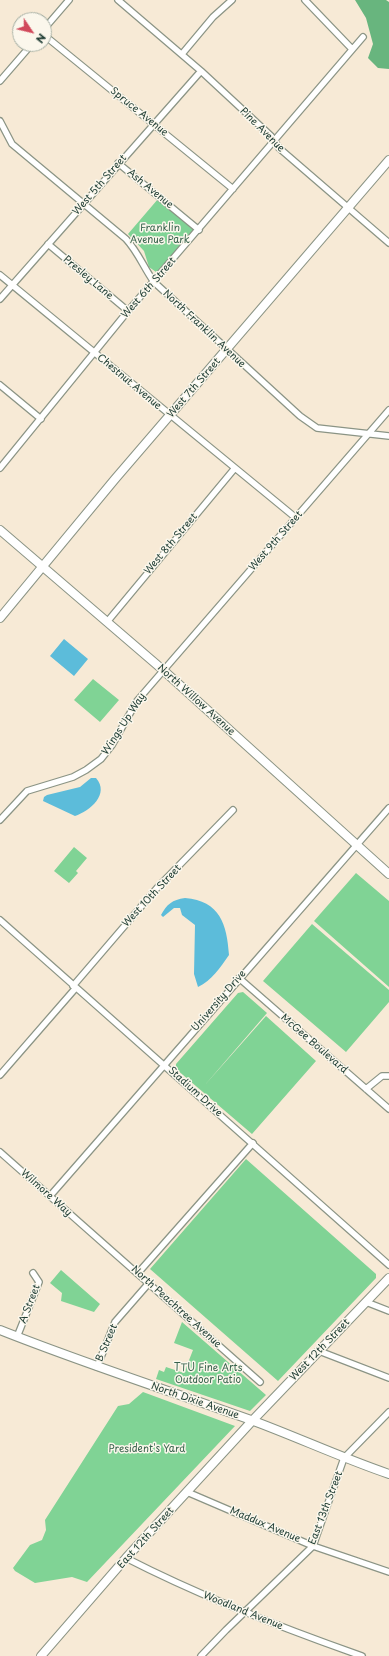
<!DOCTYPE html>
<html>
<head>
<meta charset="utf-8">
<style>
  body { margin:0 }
  #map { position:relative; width:389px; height:1656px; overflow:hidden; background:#f7ead6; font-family:"Playpen Sans",sans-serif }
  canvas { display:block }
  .north { position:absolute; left:12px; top:12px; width:40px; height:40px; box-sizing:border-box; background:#fbf7ec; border:1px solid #a3ada2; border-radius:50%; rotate:125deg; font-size:11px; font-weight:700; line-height:16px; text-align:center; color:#1f3d34 }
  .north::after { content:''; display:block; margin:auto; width:14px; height:18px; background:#d1495b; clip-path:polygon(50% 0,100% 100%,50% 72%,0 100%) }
</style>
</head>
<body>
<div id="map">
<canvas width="389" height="1656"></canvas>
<div class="north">N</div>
</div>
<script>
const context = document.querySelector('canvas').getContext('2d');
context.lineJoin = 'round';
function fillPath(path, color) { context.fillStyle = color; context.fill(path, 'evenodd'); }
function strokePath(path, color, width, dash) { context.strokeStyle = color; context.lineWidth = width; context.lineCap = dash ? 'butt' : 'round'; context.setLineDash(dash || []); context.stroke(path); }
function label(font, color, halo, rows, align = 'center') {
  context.font = font + ' "Playpen Sans",sans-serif'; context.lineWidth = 3; context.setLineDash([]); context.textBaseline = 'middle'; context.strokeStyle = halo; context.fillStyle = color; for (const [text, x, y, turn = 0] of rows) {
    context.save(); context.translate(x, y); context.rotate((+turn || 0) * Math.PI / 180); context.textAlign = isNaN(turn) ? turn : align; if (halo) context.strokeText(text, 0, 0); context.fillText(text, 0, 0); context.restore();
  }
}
fillPath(new Path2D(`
  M158,199L194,230L161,270L156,272L149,267L144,251L128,234Z
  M93,679L119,700L100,722L74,700Z
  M74,847L87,858L76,871L78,873L69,883L54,871Z
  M356,873L389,901V987L314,921Z
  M312,924L389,990V1002L346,1052L263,981Z
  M243,992L267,1013L204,1086L266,1016L316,1061L252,1134L176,1069V1064L238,993Z
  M246,1159L376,1274V1278L278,1381L150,1269Z
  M61,1270L100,1304L94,1312L61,1301L62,1293L50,1283Z
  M182,1322L266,1395L250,1411L156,1379L159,1370L164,1372L166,1367L184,1373L193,1350L174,1343Z
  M143,1392L235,1426L87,1582L72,1577L35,1583L15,1571L13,1568L30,1545L42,1540L46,1530L45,1520L118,1406L129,1404Z`), '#80d395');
fillPath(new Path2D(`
  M355,0H386L389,2V69L378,68L368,58L373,44L366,18Z`), '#68b57e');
fillPath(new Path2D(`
  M64,639L88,659L74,676L50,656Z
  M91,778H96C110,794 90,811 75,816L43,801L44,797L47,795L80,787Z
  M185,898C220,901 227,924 229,955C220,968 212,980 198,987L194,974L195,925L182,915L180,908H174L163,917L161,915C167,904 172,900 185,898Z`), '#5cbcda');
const street = new Path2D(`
  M118,0L201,71L271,136L279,148L389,243
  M305,0L352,49
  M44,29L69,0
  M44,35L233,189
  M182,54L213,17L232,0
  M0,81L32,44
  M0,121L12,144L126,239C138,252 144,268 154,282L300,416L317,428L389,436
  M118,163L199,230
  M48,244L128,311
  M0,275L296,518
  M0,299L201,71
  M0,385L41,419
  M0,468L128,311L363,37
  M107,622L235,468
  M0,820L27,791L73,777L86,770L101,759L112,745L137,701L149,687L389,410
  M0,920L389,1265
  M239,978L389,1109
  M73,986L157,888L233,810
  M0,1075L74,990
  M366,1089L382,1076H389
  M0,1152L260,1382
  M50,1196L389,808
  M138,1273L253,1143
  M366,1302L389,1311
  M17,1337L39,1282L33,1273
  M319,1351L389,1378
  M97,1367L115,1322L149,1283
  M187,1492L313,1546L389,1572
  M126,1558C202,1597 282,1628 362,1656
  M201,1656L226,1630L313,1546L344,1458L389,1412`);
const secondary = new Path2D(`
  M0,530L163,670L389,874
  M0,618L115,479L389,160
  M0,1330C83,1363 167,1390 251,1420C297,1437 342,1458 389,1474
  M41,1656L126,1558L252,1421L389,1278`);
strokePath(street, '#8b9485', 8);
strokePath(secondary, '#8b9485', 10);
strokePath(street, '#fff', 5.5);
strokePath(secondary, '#fff', 8);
label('10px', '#1f3d34', '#fbf7ec', [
  ["Spruce Avenue",139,112,39],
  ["Pine Avenue",262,130,45],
  ["West 5th Street",100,185,-49],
  ["Ash Avenue",150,189,39],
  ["Presley Lane",88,278,40],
  ["West 6th Street",149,288,-49],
  ["North Franklin Avenue",204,329,43],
  ["Chestnut Avenue",129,382,40],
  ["West 7th Street",194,388,-49],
  ["West 9th Street",276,541,-49],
  ["West 8th Street",171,544,-50],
  ["North Willow Avenue",196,700,42],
  ["Wings Up Way",124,724,-57],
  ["West 10th Street",152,896,-47],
  ["University Drive",219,1001,-49],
  ["McGee Boulevard",314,1044,41],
  ["Stadium Drive",195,1092,42],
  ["Wilmore Way",46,1193,42],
  ["A Street",30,1304,-69],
  ["North Peachtree Avenue",176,1307,42],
  ["B Street",107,1343,-67],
  ["West 12th Street",320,1350,-46],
  ["North Dixie Avenue",195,1401,19],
  ["East 13th Street",326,1508,-69],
  ["Maddux Avenue",265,1525,23],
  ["East 12th Street",146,1538,-48],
  ["Woodland Avenue",243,1611,22]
]);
label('10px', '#37624c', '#fbf7ec', [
  ["Franklin",160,228],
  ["Avenue Park",160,240],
  ["TTU Fine Arts",208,1368],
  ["Outdoor Patio",208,1380],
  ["President's Yard",147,1449]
]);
</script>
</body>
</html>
